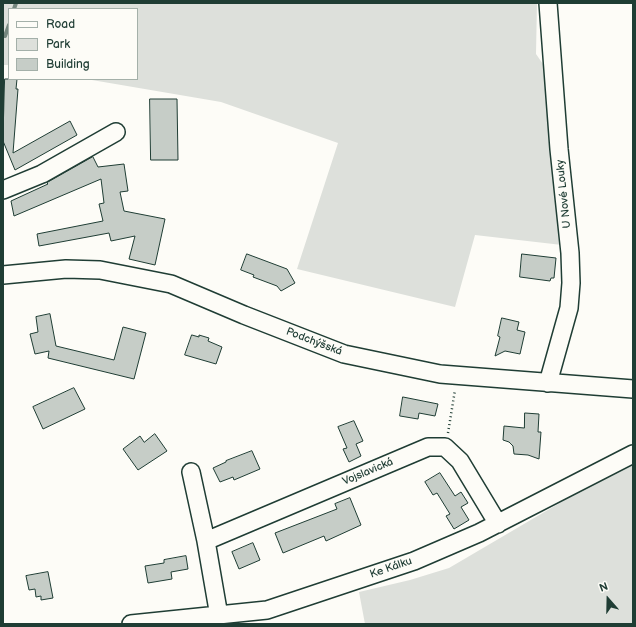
<!DOCTYPE html>
<html>
<head>
<meta charset="utf-8">
<style>
  body { margin:0 }
  #map { position:relative; width:636px; height:627px; overflow:hidden; background:#fdfcf7; font-family:"Balsamiq Sans",sans-serif }
  canvas { display:block }
  .frame { position:absolute; inset:0; border:4px solid #1f3d34; pointer-events:none }
  .legend { position:absolute; left:8px; top:8px; width:130px; height:72px; box-sizing:border-box; background:#fdfcf7; border:1px solid #a4b0a9; margin:0; padding:5px 7px; list-style:none; font-size:12px; color:#1f3d34 }
  .legend li { display:flex; align-items:center; gap:8px; height:20px }
  .legend b { width:20px; border:1px solid #a4b0a9 }
  .north { position:absolute; left:588px; top:579px; width:40px; height:40px; -webkit-text-stroke:3px #fdfcf7; paint-order:stroke; rotate:340deg; font-size:11px; font-weight:700; line-height:16px; text-align:center; color:#1f3d34 }
  .north::after { content:''; display:block; margin:auto; width:14px; height:18px; background:#1f3d34; clip-path:polygon(50% 0,100% 100%,50% 72%,0 100%) }
</style>
</head>
<body>
<div id="map">
<canvas width="636" height="627"></canvas>
<div class="frame"></div>
<ul class="legend">
<li><b style="height:5px;background:#fdfcf7"></b>Road</li>
<li><b style="height:11px;background:#dde0db"></b>Park</li>
<li><b style="height:11px;background:#c6cdc7"></b>Building</li>
</ul>
<div class="north">N</div>
</div>
<script>
const context = document.querySelector('canvas').getContext('2d');
context.lineJoin = 'round';
function fillPath(path, color) { context.fillStyle = color; context.fill(path, 'evenodd'); }
function strokePath(path, color, width, dash) { context.strokeStyle = color; context.lineWidth = width; context.lineCap = dash ? 'butt' : 'round'; context.setLineDash(dash || []); context.stroke(path); }
function label(font, color, halo, rows, align = 'center') {
  context.font = font + ' "Balsamiq Sans",sans-serif'; context.lineWidth = 3; context.setLineDash([]); context.textBaseline = 'middle'; context.strokeStyle = halo; context.fillStyle = color; for (const [text, x, y, turn = 0] of rows) {
    context.save(); context.translate(x, y); context.rotate((+turn || 0) * Math.PI / 180); context.textAlign = isNaN(turn) ? turn : align; if (halo) context.strokeText(text, 0, 0); context.fillText(text, 0, 0); context.restore();
  }
}
fillPath(new Path2D(`
  M3,3H537L536,54L545,67L562,245L475,235L455,307L297,269L338,143L221,102L86,79H137V9H9V65H3Z
  M633,460V624H365L359,592L410,580L449,568Z`), '#dde0db');
strokePath(new Path2D(`
  M14,9L16,3
  M5,36L9,25`), '#75877f', 4);
const building = new Path2D(`
  M5,79H17L16,89H18L13,153L70,121L77,135L15,170L3,141Z
  M150,99H177L178,160H151Z
  M93,157L98,167L124,164L128,191L120,192L124,211L165,219L155,265L129,259L135,236L111,241L109,233L39,246L37,234L103,221L99,204L104,203L101,179L14,216L11,201L48,184L47,183Z
  M247,254L287,269L295,283L281,291L277,286L253,277L254,275L241,270Z
  M522,254L556,258L554,278H551L550,281L520,277Z
  M50,314L56,346L114,360L123,327L146,333L134,379L48,358L49,351L35,354L30,334L38,332L36,317Z
  M502,318L519,322L517,330L525,332L520,354L505,351L495,356L500,337L498,336Z
  M192,335L199,337V335L209,338L208,341L222,347L216,364L185,355Z
  M74,388L85,409L43,429L33,407Z
  M403,397L438,404L435,416L419,413L418,419L400,416Z
  M525,413L539,414L538,432H541L539,459L528,455L514,454L513,446L509,442L503,440L504,426L524,428Z
  M354,421L363,441L356,444L361,456L349,462L343,449L347,448L338,427Z
  M155,434L167,451L138,470L123,449L140,436L144,442Z
  M252,451L260,469L234,480L233,477L220,482L213,468L226,462V461Z
  M440,473L455,496L461,492L468,503L461,507L469,520L454,529L446,516L450,514L437,493L433,495L425,482Z
  M350,498L361,525L326,541L324,536L283,553L275,533L337,509L335,504Z
  M253,543L260,560L239,569L232,552Z
  M186,556L188,569L171,572L172,579L148,583L145,566L164,563V560Z
  M48,572L53,598L41,600V596L36,597L35,589L29,590L26,576Z`);
fillPath(building, '#c6cdc7');
strokePath(building, '#1f3d34', 1);
const minor = new Path2D(`
  M548,3L559,149L570,253L571,283L569,308L548,383
  M3,190L42,174L116,132
  M3,275L66,269L100,270L171,284L244,315L344,354L440,374L633,389
  M191,472L206,541L219,616
  M206,541L428,447H445L460,461L498,524
  M131,624L267,610L414,561L479,533L633,454`);
strokePath(minor, '#1f3d34', 20);
strokePath(new Path2D(`
  M448,433L455,390`), '#1f3d34', 2.5, [1, 3]);
strokePath(minor, '#fdfcf7', 17);
label('11px', '#1f3d34', '#fdfcf7', [
  ["U Nové Louky",564,194,-96],
  ["Podchýšská",314,342,21],
  ["Vojslavická",368,472,-23],
  ["Ke Kálku",391,568,-19]
]);
</script>
</body>
</html>
